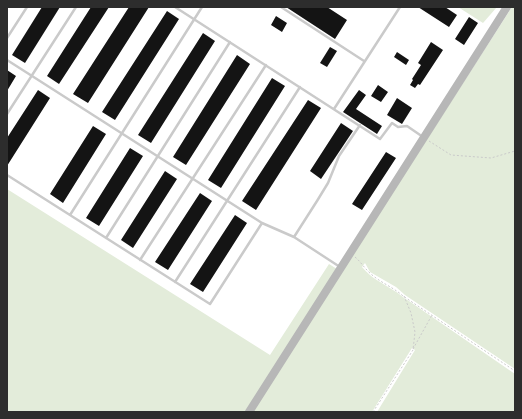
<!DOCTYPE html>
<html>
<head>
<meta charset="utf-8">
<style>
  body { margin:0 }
  #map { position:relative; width:522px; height:419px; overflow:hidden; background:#fff; font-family:Lato,sans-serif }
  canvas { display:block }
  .frame { position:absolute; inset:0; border:8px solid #2d2d2d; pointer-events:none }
</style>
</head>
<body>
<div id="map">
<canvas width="522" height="419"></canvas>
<div class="frame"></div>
</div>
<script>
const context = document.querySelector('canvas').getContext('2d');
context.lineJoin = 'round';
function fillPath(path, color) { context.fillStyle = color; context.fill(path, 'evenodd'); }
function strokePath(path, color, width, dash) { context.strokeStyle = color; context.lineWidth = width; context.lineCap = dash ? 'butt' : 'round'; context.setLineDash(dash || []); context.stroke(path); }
fillPath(new Path2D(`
  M458,7H497L483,23Z
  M512,7H515V369L405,295L396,287L370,272L365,263L362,267C372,279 381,282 393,290C399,293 403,298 409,301L515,374V412H377L415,350L412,348L372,412H251Z
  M7,189L270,355L329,264L337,269L246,412H7Z`), '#e3ecda');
fillPath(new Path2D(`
  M42,7H60L25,63L12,55Z
  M91,7H109L59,84L47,76Z
  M129,7H149L88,103L73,94Z
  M286,7H327L347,20L335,39Z
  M418,7H445L457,15L449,27Z
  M167,11L179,19L115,120L102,112Z
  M276,16L287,23L282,32L271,25Z
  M469,17L478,23L464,45L455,39Z
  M203,33L215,41L151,143L138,135Z
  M431,42L443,50L420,85L418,84L415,88L410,85L413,80L412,79L421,65L418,63Z
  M330,47L337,51L327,67L320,63Z
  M397,52L409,60L406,65L394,57Z
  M237,55L250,64L186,165L173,157Z
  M7,70L16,76L7,91Z
  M272,78L285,86L221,188L208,180Z
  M378,85L388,92L381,102L371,96Z
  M38,90L50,98L7,166V138Z
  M359,90L366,95L356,109L382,126L377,134L343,112Z
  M397,98L412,108L402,124L387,115Z
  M308,100L321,108L256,210L242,201Z
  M341,123L353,131L321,179L310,171Z
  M93,126L106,134L63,203L50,194Z
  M130,148L143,156L99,226L86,218Z
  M386,152L396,158L362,210L352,204Z
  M165,171L177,179L133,248L121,240Z
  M200,193L212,201L168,270L155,262Z
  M235,215L247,223L203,292L190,284Z`), '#141414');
strokePath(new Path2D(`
  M429,141L451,155L491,158L515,151
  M355,257C361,262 365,269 371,274C381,283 393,287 403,296L515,371
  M413,349L432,315
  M373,412L413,350L415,332L411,313L404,296`), '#cacaca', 1, [2, 2]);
strokePath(new Path2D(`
  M175,7L380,139L392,123L398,127L407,126L423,137
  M281,7L364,61
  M7,38L27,7
  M7,60L262,223L294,237L317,201L328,183L339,156L360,125
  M334,109L400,7
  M7,114L76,7
  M7,175L210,304L262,223
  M70,215L202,7
  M294,237L340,267
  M106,238L230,42
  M140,260L266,65
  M175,282L300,87`), '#cacaca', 2.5);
strokePath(new Path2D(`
  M249,412L507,7`), '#b7b7b7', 8);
</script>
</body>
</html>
